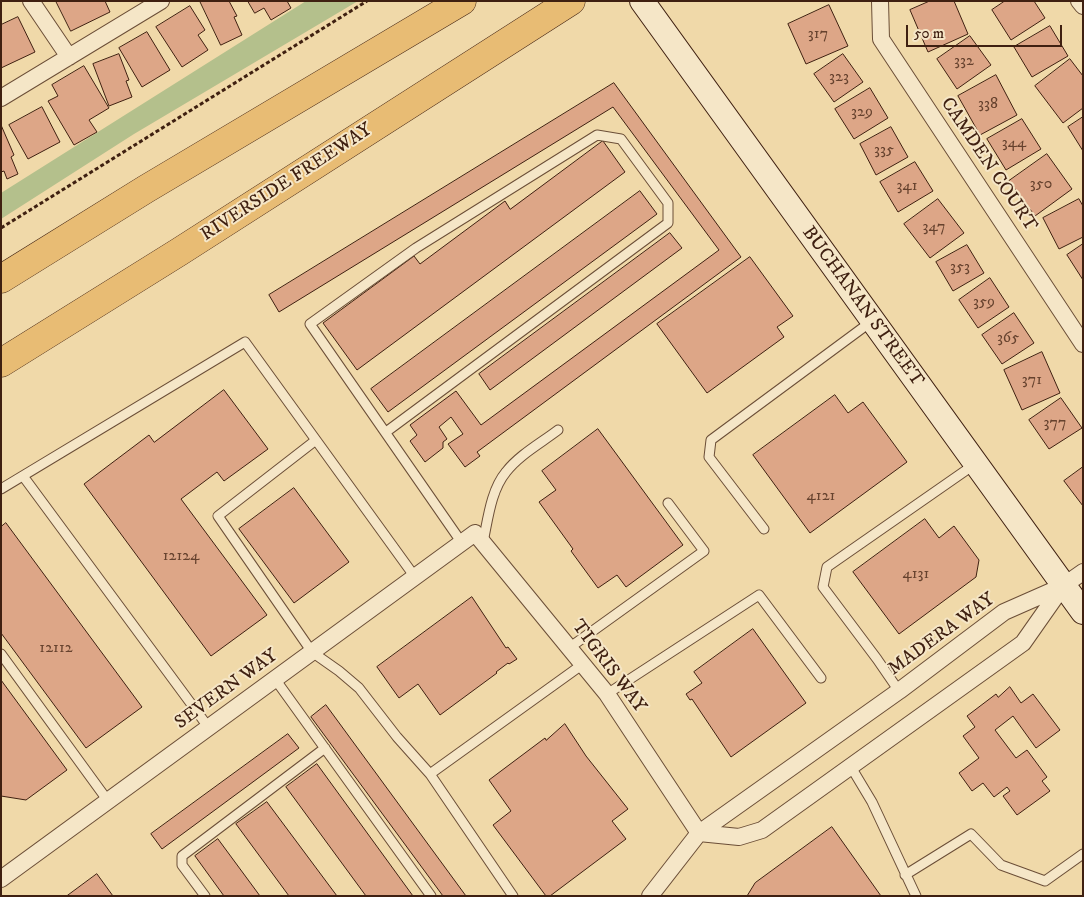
<!DOCTYPE html>
<html>
<head>
<meta charset="utf-8">
<style>
  body { margin:0 }
  #map { position:relative; width:1084px; height:897px; overflow:hidden; background:#f0d9a9; font-family:"IM FELL DW Pica",serif }
  canvas { display:block }
  .frame { position:absolute; inset:0; border:2px solid #3f2011; pointer-events:none }
  .scale { position:absolute; left:906px; top:25px; width:156px; height:22px; box-sizing:border-box; border:2px solid #3f2011; border-top:0; padding-left:6px; font-size:15px; line-height:18px; white-space:nowrap; color:#3f2011; -webkit-text-stroke:4px #f5e6c7; paint-order:stroke }
</style>
</head>
<body>
<div id="map">
<canvas width="1084" height="897"></canvas>
<div class="frame"></div>
<div class="scale">50 m</div>
</div>
<script>
const context = document.querySelector('canvas').getContext('2d');
context.lineJoin = 'round';
function fillPath(path, color) { context.fillStyle = color; context.fill(path, 'evenodd'); }
function strokePath(path, color, width, dash) { context.strokeStyle = color; context.lineWidth = width; context.lineCap = dash ? 'butt' : 'round'; context.setLineDash(dash || []); context.stroke(path); }
function label(font, color, halo, rows, align = 'center') {
  context.font = font + ' "IM FELL DW Pica",serif'; context.lineWidth = 4; context.setLineDash([]); context.textBaseline = 'middle'; context.strokeStyle = halo; context.fillStyle = color; for (const [text, x, y, turn = 0] of rows) {
    context.save(); context.translate(x, y); context.rotate((+turn || 0) * Math.PI / 180); context.textAlign = isNaN(turn) ? turn : align; if (halo) context.strokeText(text, 0, 0); context.fillText(text, 0, 0); context.restore();
  }
}
fillPath(new Path2D(`
  M306,1H358L134,134L1,219V193Z`), '#b4c08c');
const building = new Path2D(`
  M56,1H105L110,12L71,31Z
  M200,1H229L237,16L234,17L242,35L221,45Z
  M248,1H287L291,8L271,20L264,8L255,13Z
  M930,1H954L968,34L928,52L910,10Z
  M1005,1H1034L1045,18L1011,40L992,10Z
  M829,5L848,46L806,64L788,24Z
  M190,6L205,30L198,35L208,50L182,67L156,27Z
  M18,17L35,52L1,68V25Z
  M1050,26L1068,56L1032,77L1014,47Z
  M147,32L170,70L142,87L119,48Z
  M970,36L991,65L957,89L937,59Z
  M119,54L129,80L126,81L132,97L109,106L93,64Z
  M843,54L863,82L834,102L814,74Z
  M1070,59L1083,76V108L1063,123L1035,86Z
  M84,66L109,108L89,120L97,132L74,145L48,101L58,96L52,85Z
  M996,75L1017,115L980,135L958,96Z
  M614,83L741,257L477,452L480,456L465,467L448,444L463,434L451,417L439,427L447,439L443,442V448L425,462L410,441L417,435L410,425L456,391L481,425L719,250L613,107L279,312L269,295Z
  M870,88L888,118L854,139L835,109Z
  M42,107L60,142L28,159L9,125Z
  M1083,117V151L1068,127Z
  M1022,119L1041,149L1006,170L987,139Z
  M1,125L14,155L11,157L18,174L7,179L4,171L1,172Z
  M891,127L908,157L876,175L860,144Z
  M603,141L625,172L357,370L323,323L414,256L420,264L505,201L510,209Z
  M1047,154L1072,189L1035,216L1009,181Z
  M915,162L933,191L898,212L880,182Z
  M640,191L657,214L388,412L371,389Z
  M938,199L964,233L930,258L904,224Z
  M1079,199L1083,206V237L1059,249L1043,218Z
  M670,233L682,248L490,390L479,374Z
  M1083,244V280L1067,255Z
  M967,245L984,273L953,291L936,262Z
  M750,257L793,316L777,327L784,337L707,393L657,324Z
  M990,278L1009,307L978,328L959,300Z
  M1014,313L1034,343L1002,364L982,335Z
  M1042,352L1060,393L1022,410L1004,370Z
  M224,390L268,449L224,481L217,472L181,499L267,615L211,656L84,484L149,435L154,442Z
  M835,395L848,413L863,402L907,462L810,533L753,455Z
  M1061,398L1082,428L1049,449L1029,420Z
  M598,429L683,545L626,587L617,575L598,588L571,551L573,549L539,502L556,490L542,471Z
  M1083,467V506L1064,481Z
  M294,488L349,562L294,603L239,529Z
  M925,519L939,538L954,526L979,560L976,577L899,634L853,572Z
  M6,523L142,707L86,748L1,633V527Z
  M472,597L506,648L508,647L517,659L509,664L508,663L496,672L497,673L440,715L418,684L399,698L377,667Z
  M753,629L806,703L731,757L692,699L690,700L686,694L702,683L694,672Z
  M1,680L67,770L26,800L1,796Z
  M1010,687L1021,703L1033,694L1060,730L1036,748L1013,716L995,730L1016,758L1027,750L1047,777L1042,781L1050,791L1017,815L1003,796L1010,791L1007,787L994,797L983,783L972,791L959,773L979,758L963,736L975,727L967,716L996,694L998,697Z
  M326,705L466,896H443L311,717Z
  M565,724L586,756L628,809L612,821L626,839L550,896H546L493,825L511,811L489,780L545,738L546,740Z
  M288,734L299,748L162,849L151,834Z
  M317,764L413,896H366L286,787Z
  M267,802L337,896H289L236,824Z
  M832,827L881,896H747L755,883Z
  M218,839L260,896H224L195,856Z
  M97,874L113,896H67Z`);
fillPath(building, '#dda687');
strokePath(building, '#3f2011', 1);
const lane = new Path2D(`
  M386,432L668,223V203L621,139L597,135L416,248L310,324L462,543
  M316,440L218,516L312,652L339,671L359,688L397,737L430,774
  M23,476L209,728
  M1,489L245,342L415,577
  M764,529L709,457L711,440L872,321
  M483,542C488,519 491,490 506,472C519,455 541,443 558,430
  M569,648L704,551L668,503
  M1,654L108,801
  M275,679L431,896
  M899,691L877,659L823,587L827,567L975,464
  M607,694L759,595L821,678
  M851,767L872,802L916,896
  M905,875L971,834L1001,865L1045,881L1083,854
  M205,896L182,865V856L325,748
  M513,896L430,774L583,664`);
const street = new Path2D(`
  M31,1L69,57
  M880,1L881,39L1083,344
  M1079,1L1083,6
  M1,98L161,1
  M699,833L739,837L762,830L1023,643L1063,586
  M1,879L475,533L607,694L699,833
  M650,896L699,833L899,691L1004,612L1063,586L1083,572`);
const secondary = new Path2D(`
  M642,1L1083,612`);
const highway = new Path2D(`
  M1,279L146,189L462,1
  M1,363L179,252L571,1`);
strokePath(lane, '#6b4e37', 11);
strokePath(street, '#6b4e37', 18);
strokePath(secondary, '#3f2011', 26);
strokePath(highway, '#3f2011', 29);
strokePath(new Path2D(`
  M1,228L367,1`), '#3f2011', 3, [4, 2.5]);
strokePath(lane, '#f5e6c7', 9);
strokePath(street, '#f5e6c7', 16);
strokePath(secondary, '#f5e6c7', 24);
strokePath(highway, '#e8bc74', 28);
label('16px', '#66422e', null, [
  ["317",818,35],
  ["332",964,62],
  ["323",839,78],
  ["338",988,105],
  ["329",862,113],
  ["344",1014,144],
  ["335",884,151],
  ["350",1041,185],
  ["341",907,187],
  ["347",934,228],
  ["353",960,268],
  ["359",984,303],
  ["365",1008,339],
  ["371",1032,381],
  ["377",1055,424],
  ["4121",821,497],
  ["12124",181,557],
  ["4131",916,575],
  ["12112",56,649]
]);
label('19px', '#3f2011', '#f5e6c7', [
  ["CAMDEN COURT",988,165,56],
  ["RIVERSIDE FREEWAY",287,183,-33],
  ["BUCHANAN STREET",862,307,54],
  ["MADERA WAY",942,635,-36],
  ["TIGRIS WAY",608,667,53],
  ["SEVERN WAY",227,690,-36]
]);
</script>
</body>
</html>
